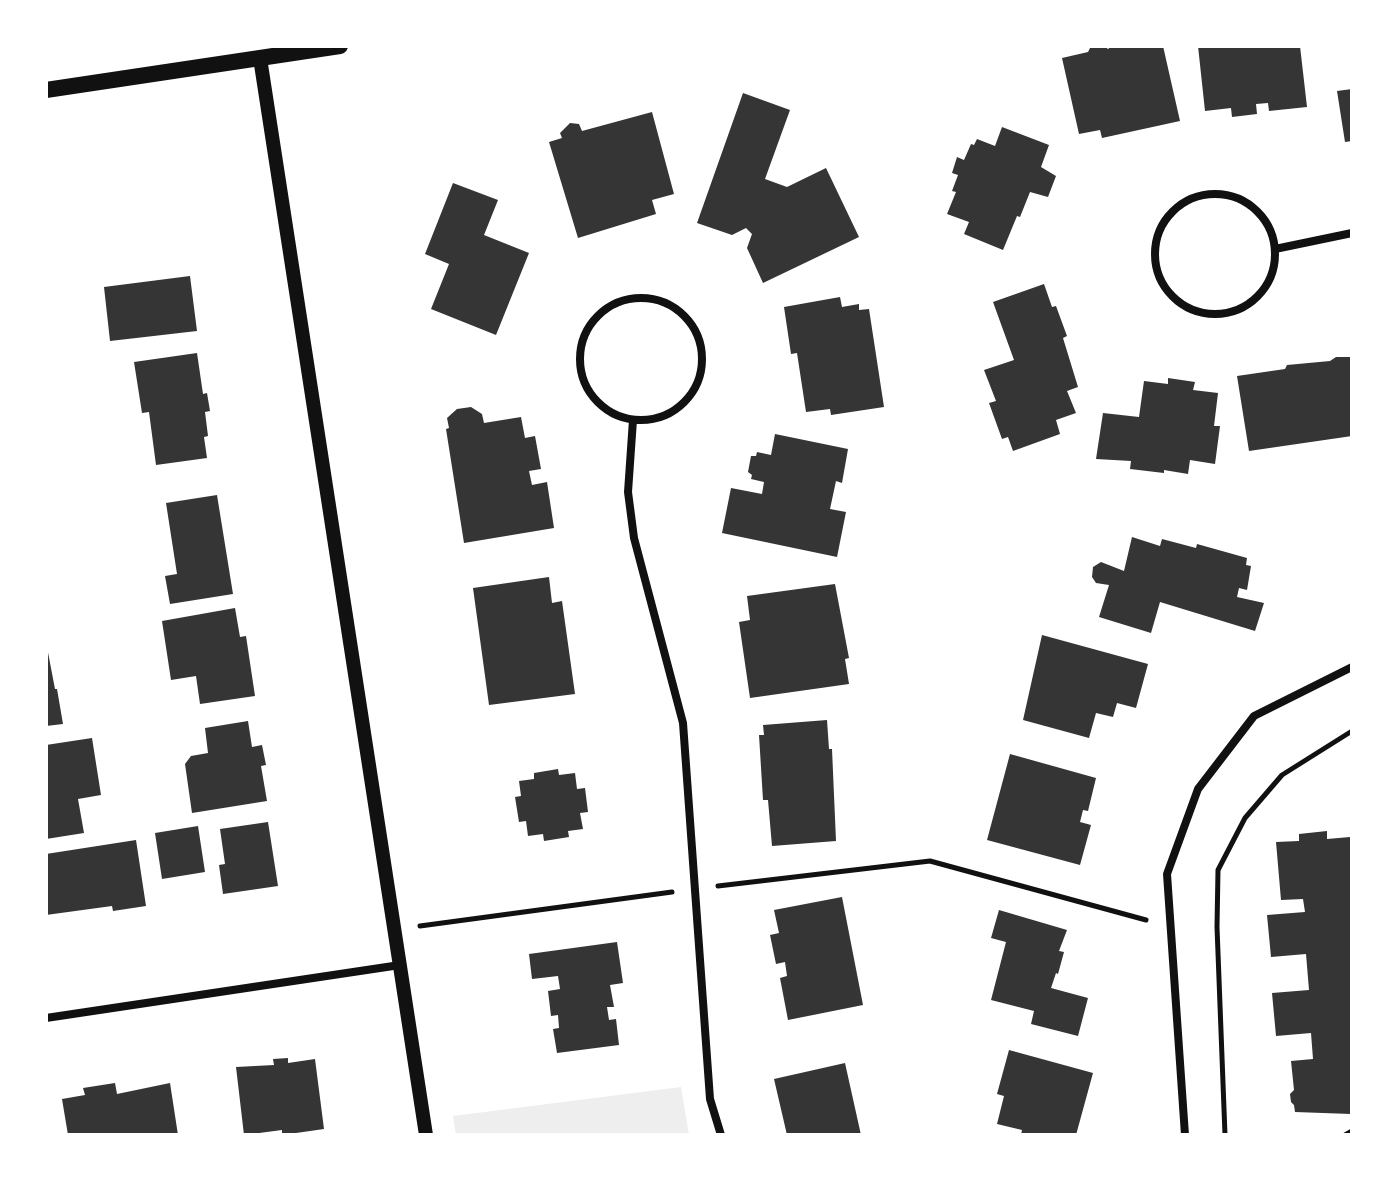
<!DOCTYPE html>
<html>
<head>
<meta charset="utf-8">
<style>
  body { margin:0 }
  #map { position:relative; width:1398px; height:1181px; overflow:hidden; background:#fff; font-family:Rubik,sans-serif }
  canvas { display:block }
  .frame { position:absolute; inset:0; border:48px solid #fff; pointer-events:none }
</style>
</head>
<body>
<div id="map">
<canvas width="1398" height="1181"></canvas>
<div class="frame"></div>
</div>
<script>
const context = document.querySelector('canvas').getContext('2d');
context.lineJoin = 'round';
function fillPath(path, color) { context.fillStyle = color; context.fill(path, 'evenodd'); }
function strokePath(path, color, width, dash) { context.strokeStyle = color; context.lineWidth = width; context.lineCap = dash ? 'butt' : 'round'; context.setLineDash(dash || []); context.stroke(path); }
fillPath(new Path2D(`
  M681,1087L689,1135H456L453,1116Z`), '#eee');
fillPath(new Path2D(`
  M1091,46H1104L1108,49L1112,46H1163L1180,121L1102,138L1100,130L1079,134L1062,58L1088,52Z
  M1198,46H1300L1307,107L1269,111L1268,103L1256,104L1257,114L1232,117L1231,108L1205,111Z
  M1352,89V141L1345,142L1337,91Z
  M743,93L790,110L765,179L787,187L826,168L859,237L763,283L747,248L752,234L746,228L732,235L697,223Z
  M652,112L674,194L652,200L656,214L578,238L549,142L562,138L560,133L570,123L579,124L582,131Z
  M1002,127L1049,145L1041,167L1056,176L1048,197L1030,192L1020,217L1017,216L1003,250L964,234L969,222L947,214L956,192L952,191L958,175L952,173L957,157L964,160L971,144L974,145L977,139L995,146Z
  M453,183L498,200L484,235L529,253L496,335L431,309L449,264L425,254Z
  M190,276L197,331L110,341L104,287Z
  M1044,284L1052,307L1056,306L1067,336L1063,338L1078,387L1067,391L1076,413L1056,420L1060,434L1013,451L1008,437L1002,439L989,403L996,401L984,370L1014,360L993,302Z
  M840,297L842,307L859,304V310L869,309L884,407L831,415L830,409L806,412L797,353L791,354L784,307Z
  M197,353L203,394L207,393L210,411L205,412L208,436L204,437L207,458L156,465L149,412L142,413L134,362Z
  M1336,357H1352V436L1249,451L1237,376L1285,369L1287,365L1330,361Z
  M1168,378L1195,382L1193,390L1218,393L1214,426H1220L1215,464L1190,460L1188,474L1164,470V473L1130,469L1131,461L1096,459L1103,413L1139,417L1144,381L1168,384Z
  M471,407L482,414L484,423L521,417L525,438L535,436L541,469L529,471L532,485L547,482L554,528L464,543L446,429L449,428L447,418L457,409Z
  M775,434L848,449L842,483L836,481L830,509L846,512L837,557L722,533L731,488L762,494L764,482L751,479L752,475L748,472L751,456H756L757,452L771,455Z
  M217,495L233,594L170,604L165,576L177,574L166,503Z
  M1132,537L1160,546L1162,539L1196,548L1197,544L1247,558L1246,565L1251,566L1247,590L1239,588L1237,597L1264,603L1255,631L1160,602L1151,633L1099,617L1109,585L1096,583L1092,577L1093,567L1101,562L1124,571Z
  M549,577L552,603L562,601L575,694L489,705L473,588Z
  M835,584L849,658L845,659L849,684L750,698L739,622L750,620L747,596Z
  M235,608L240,637L246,636L255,696L200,704L196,676L171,680L162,621Z
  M1042,635L1148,664L1136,708L1117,703L1113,717L1096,713L1089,738L1023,720Z
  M46,642L55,689H57L63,724L46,726Z
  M827,720L829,749H832L836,841L772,846L768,800H763L759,735H764L763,725Z
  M248,721L252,747L262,745L266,765L261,766L267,801L192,813L185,764L191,756L208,753L205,728Z
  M92,738L101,795L78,799L84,833L46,839V745Z
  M1010,754L1096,778L1088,811L1083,810L1080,822L1091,825L1080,865L987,840Z
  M558,769L559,775L575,773L577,789L585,788L588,812L580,813L583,829L568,831L569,837L544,841L543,834L528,836L526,821L519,822L515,797L521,796L519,781L534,779V773Z
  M268,822L278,886L223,894L219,865L225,864L220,829Z
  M198,826L205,872L162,879L155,833Z
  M1327,831V839L1350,837L1351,1114L1295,1112L1294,1105L1291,1102L1290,1094L1294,1090L1291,1061L1313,1059L1311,1033L1276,1036L1272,993L1309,990L1306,954L1271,957L1267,915L1305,912L1303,899L1281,900L1276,842L1299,841V834Z
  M136,840L146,906L113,911L112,906L46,915V854Z
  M842,897L863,1005L788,1020L780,978L787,976L785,962L776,964L770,935L779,933L774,910Z
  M999,910L1067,930L1059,951L1064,952L1058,974L1056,973L1051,988L1088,998L1078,1036L1031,1024L1034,1011L991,1000L1006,942L991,938Z
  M617,942L623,983L610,985L614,1007H607L609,1020L616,1019L619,1045L557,1053L553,1029L559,1028L558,1015L551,1016L548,991L560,989L558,976L532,979L529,954Z
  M1009,1050L1093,1073L1076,1135H1021L1022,1130L997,1124L1004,1096L997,1094Z
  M288,1058V1063L315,1059L324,1129L282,1135V1130L244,1135L236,1067L274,1065L273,1059Z
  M845,1063L861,1135H787L774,1079Z
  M115,1083L117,1094L170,1083L178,1135H68L62,1099L85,1095L83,1088Z`), '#353535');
strokePath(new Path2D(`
  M718,886L930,861L1146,920
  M420,926L672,892
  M1225,1135L1217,927L1218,870L1245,818L1282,775L1352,731
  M1345,1135L1352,1131`), '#111', 5);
strokePath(new Path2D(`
  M1155 254a60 60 0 1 1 120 0a60 60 0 1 1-120 0Z
  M1275,249L1352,233
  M580 359a61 61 0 1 1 122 0a61 61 0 1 1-122 0Z
  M633,420L628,492L634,538L683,723L710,1099L721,1135
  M46,1018L400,965
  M1185,1135L1167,874L1198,789L1254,716L1352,667`), '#111', 8);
strokePath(new Path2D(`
  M260,58L426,1135`), '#111', 14);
strokePath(new Path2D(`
  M46,90L340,46`), '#111', 16);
</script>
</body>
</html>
